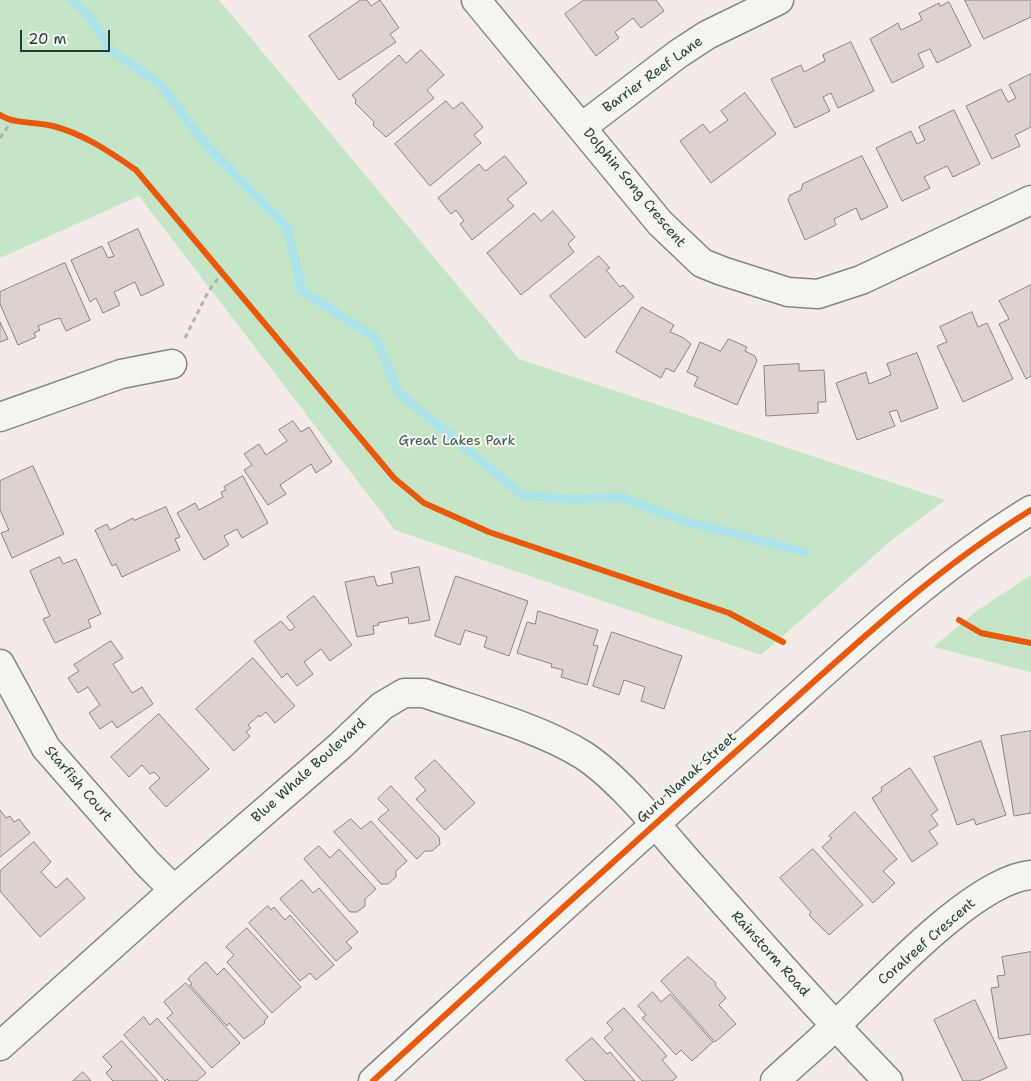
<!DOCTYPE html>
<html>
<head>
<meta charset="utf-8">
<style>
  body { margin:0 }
  #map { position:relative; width:1031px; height:1081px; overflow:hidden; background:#f2ebe8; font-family:"Shantell Sans",sans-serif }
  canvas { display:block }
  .scale { position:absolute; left:20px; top:30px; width:90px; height:22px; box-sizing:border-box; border:2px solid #1f3d34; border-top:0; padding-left:6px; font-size:15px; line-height:18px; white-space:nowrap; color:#1f3d34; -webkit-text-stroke:4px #f6f6f2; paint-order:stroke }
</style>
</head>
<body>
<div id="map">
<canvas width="1031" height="1081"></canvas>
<div class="scale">20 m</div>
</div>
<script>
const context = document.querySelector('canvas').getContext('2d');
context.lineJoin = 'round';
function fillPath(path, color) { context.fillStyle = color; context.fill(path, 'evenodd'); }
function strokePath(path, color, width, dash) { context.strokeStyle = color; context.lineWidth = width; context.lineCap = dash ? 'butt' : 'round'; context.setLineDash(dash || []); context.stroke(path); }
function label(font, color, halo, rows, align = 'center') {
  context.font = font + ' "Shantell Sans",sans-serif'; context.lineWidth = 4; context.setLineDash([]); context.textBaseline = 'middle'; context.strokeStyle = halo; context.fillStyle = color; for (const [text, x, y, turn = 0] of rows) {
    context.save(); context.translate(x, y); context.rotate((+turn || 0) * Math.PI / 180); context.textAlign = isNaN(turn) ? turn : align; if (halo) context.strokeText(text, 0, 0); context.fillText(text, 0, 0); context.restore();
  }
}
fillPath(new Path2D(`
  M0,0H219L519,359L945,500L893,539L761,655L395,530L139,196L0,258Z
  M1031,575V672L933,647L978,610Z`), '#c5e6c6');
strokePath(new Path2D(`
  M72,0L91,18L110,50L159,83L209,148L287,227L302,291L375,337L399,393L522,495L573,499L621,497L684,521L805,552`), '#ace3e9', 9);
const building = new Path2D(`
  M361,0H367L371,6L380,0L399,28L390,34L396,42L339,80L309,36Z
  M584,0H656L664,11L641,28L633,18L615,32L619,38L596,56L565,14Z
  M965,0H1031V17L984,39Z
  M949,2L971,46L937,63L930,49L918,54L924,67L892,83L870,39L898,23L901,30L922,20L919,13L939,3L940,6Z
  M851,42L874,91L838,108L831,93L823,97L830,111L795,128L771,79L801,65L804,72L825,61L823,55Z
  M421,50L444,75L427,90L434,98L386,137L373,125L374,122L355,103L356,100L352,95L399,55L406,63Z
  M1031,74V127L1015,135L1020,146L992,159L966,106L1001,89L1008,102L1016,98L1009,85Z
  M745,93L776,134L711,183L680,141L703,124L710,133L728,120L721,111Z
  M446,101L453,109L462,102L483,127L474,135L481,143L430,186L395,144Z
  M954,110L980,164L953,177L947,166L924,177L930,188L902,201L876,148L911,131L917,144L925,140L919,127Z
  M505,156L527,183L507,199L514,206L472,240L460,224L464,221L456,210L451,214L438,198L479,164L485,171Z
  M862,156L888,207L861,220L856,208L834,219L836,225L805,240L788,200L790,195L801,190L803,184Z
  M553,211L575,237L568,244L574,252L521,295L487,253L534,213L541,221Z
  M138,229L164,285L141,296L135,282L114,292L120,305L103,313L96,298L90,302L71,260L102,246L108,258L114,256L108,243Z
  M599,256L610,268L606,270L620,287L623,285L634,297L585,338L550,296Z
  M65,263L90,320L66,331L60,318L53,320L38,326L40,330L34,333L36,337L18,345L0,304V292Z
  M1031,285V376L1026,379L999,324L1009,319L999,301Z
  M642,307L674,325L670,332L684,338L691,344L674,372L666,368L661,378L616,352Z
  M972,312L978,327L987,323L1013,379L963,402L937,346L947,342L940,327Z
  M0,322L8,339L0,342Z
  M729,339L747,347L745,351L755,356L757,361L737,405L694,386L698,377L687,372L700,342L720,351Z
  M917,353L938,408L901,422L897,410L889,412L895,426L857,440L836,383L866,372L869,384L891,375L887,364Z
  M799,364V371L824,370L826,402H818V413L766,416L764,366Z
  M293,421L301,432L309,427L332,462L316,473L311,464L280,485L286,494L268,505L244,470L252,465L244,454L259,444L266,455L287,441L279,430Z
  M33,466L64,534L12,558L1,533L9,530L0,510V481Z
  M243,476L268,523L242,538L237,529L224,536L229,545L204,560L177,513L195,503L199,510L223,497L221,492L226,490L224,487Z
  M166,507L180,537L175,539L180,550L122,577L116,564L112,566L95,530L107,524L110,530L133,518L134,520Z
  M60,557L63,564L76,559L101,614L88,620L91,627L55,643L43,619L50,616L30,571Z
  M419,567L430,620L409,624L408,617L378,623L379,625L373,626L374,634L357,637L345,582L374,576L377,586L393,583L391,573Z
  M456,576L528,601L509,656L484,647L487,637L465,630L460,645L435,636Z
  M314,596L352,645L330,661L321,649L304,662L313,674L297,686L287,673L282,678L254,641L281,621L290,631L295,627L287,617Z
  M538,611L598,630L593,645L598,646L587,685L561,677L563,670L551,667L552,664L517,653L527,622L535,624Z
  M612,632L682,656L664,709L641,701L645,687L624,680L619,695L593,686Z
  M111,641L123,658L113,664L132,693L142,687L153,704L117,728L112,721L100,729L89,713L100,705L88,687L78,693L68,678L79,671L74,665Z
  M253,658L295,706L275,723L266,712L260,717L259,715L248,725L251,728L246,732L250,736L234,751L196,709Z
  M159,714L209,769L166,807L149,788L160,778L154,772L150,774L142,765L129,777L111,757Z
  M1031,731V813L1014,816L1001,736Z
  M981,741L1006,815L976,825L974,819L957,825L934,757Z
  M435,760L475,803L445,830L416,799L426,790L415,778Z
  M910,768L938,810L931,815L938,825L929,831L938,844L912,862L872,798L882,791L881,788Z
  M391,786L439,837L440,844L432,851H425L417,859L378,819L389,810L378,799Z
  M0,810L6,818L10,816L14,822L19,819L30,833L0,857Z
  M855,812L897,859L883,871L895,883L873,903L822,847L832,838L829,836Z
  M351,819L361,829L371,821L407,861L396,871V877L388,884H381L334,832Z
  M34,842L51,862L41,872L56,888L67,878L85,898L40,937L0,891V871Z
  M319,846L330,858L339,849L376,889L365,899V906L357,912H350L304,859Z
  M813,849L863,905L829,935L809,915L811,912L780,878Z
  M302,880L313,893L319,888L358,932L346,942L352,948L336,961L280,899Z
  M268,906L271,910L274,907L285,920L290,915L334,965L316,980L310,973L300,981L249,923Z
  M247,928L301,987L272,1013L227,962L234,955L226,947Z
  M1031,952V1034L999,1039L991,988L999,987L997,976L1005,975L1002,957Z
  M688,957L716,983L715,985L726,998L719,1005L736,1024L715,1042L661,981Z
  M206,962L217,975L224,968L268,1017L264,1021L265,1023L244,1039L229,1023L227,1026L190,985L192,984L188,979Z
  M186,983L240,1043L212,1068L167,1018L173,1013L164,1002Z
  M653,992L661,1002L670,994L713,1042L692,1061L681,1050L676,1055L642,1018L646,1015L638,1006Z
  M975,1000L1007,1068L979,1081H963L934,1020Z
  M624,1008L667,1056L662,1060L677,1077L672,1081H642L604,1038L613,1030L607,1023Z
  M144,1017L150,1025L157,1018L206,1073L197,1081H169L167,1079L165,1081L124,1035Z
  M592,1038L607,1054L610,1052L635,1081H585L566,1060Z
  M122,1041L158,1081H113L106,1073L112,1067L103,1057Z
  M83,1072L91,1081H73Z`);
fillPath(building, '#ded2ce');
strokePath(building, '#838683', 1);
const street = new Path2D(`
  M476,0L660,223L702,263L722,271L788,292L818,294L861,280L1031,200
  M582,127L678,54L707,35L779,0
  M0,417L121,374L172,364
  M0,664L46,748L147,863L174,890
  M0,1046L174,890L340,746L382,706L404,693H424C473,710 540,728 583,755C623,781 666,838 699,874C761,944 823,1014 888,1081
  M775,1081C794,1063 815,1046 834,1027C877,987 973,880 1031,875`);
const secondary = new Path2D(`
  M373,1081C498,967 623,852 750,739C840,659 927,574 1031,510`);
strokePath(street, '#838683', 31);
strokePath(secondary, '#838683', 31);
strokePath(new Path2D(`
  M0,138L12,121
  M185,338L208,292L221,274`), '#b0b2b0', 3, [5, 4]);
strokePath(street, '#f5f4f1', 28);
strokePath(secondary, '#f5f4f1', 28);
strokePath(new Path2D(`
  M0,115C17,125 34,121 53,126C84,134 110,152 136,170L394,478L424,503L489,532L729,613L783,642
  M959,620L981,633L1031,643
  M373,1081C498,967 623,852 750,739C840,659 927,574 1031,510`), '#e8590c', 6);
label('14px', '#1f3d34', '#f6f6f2', [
  ["Barrier Reef Lane",653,75,-36],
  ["Dolphin Song Crescent",634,188,50],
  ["Blue Whale Boulevard",309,771,-42],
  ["Guru Nanak Street",687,778,-42],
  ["Starfish Court",78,784,49],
  ["Coralreef Crescent",927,942,-41],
  ["Rainstorm Road",770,954,48]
]);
label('14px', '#395e4c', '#f6f6f2', [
  ["Great Lakes Park",457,441]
]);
</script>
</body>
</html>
